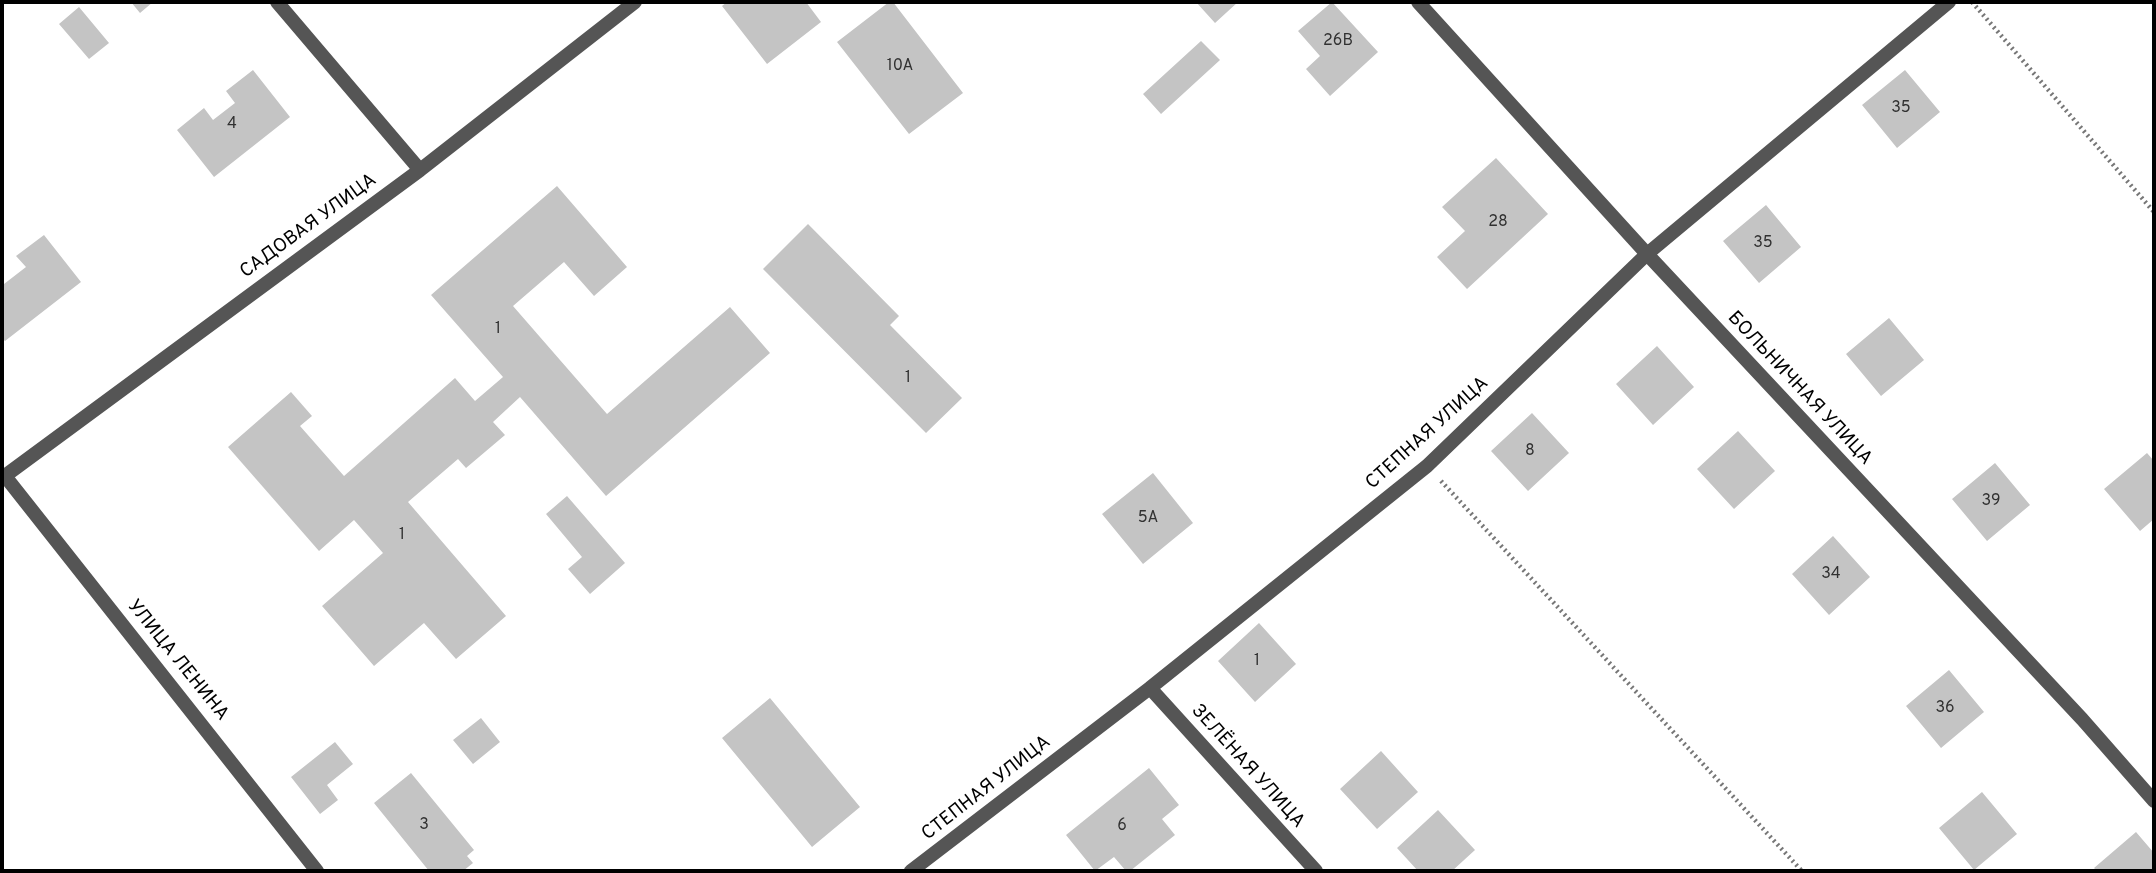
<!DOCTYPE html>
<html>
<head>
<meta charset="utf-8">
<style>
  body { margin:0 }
  #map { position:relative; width:2156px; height:873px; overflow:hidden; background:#fff; font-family:Overpass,sans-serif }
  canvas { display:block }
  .frame { position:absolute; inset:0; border:4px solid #000; pointer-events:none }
</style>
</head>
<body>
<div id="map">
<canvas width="2156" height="873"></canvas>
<div class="frame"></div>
</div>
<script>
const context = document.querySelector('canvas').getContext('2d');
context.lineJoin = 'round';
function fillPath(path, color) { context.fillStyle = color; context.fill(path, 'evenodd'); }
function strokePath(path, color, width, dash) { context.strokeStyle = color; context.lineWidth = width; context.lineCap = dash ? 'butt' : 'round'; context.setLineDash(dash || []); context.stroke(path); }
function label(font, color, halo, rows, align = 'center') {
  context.font = font + ' Overpass,sans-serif'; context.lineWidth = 7; context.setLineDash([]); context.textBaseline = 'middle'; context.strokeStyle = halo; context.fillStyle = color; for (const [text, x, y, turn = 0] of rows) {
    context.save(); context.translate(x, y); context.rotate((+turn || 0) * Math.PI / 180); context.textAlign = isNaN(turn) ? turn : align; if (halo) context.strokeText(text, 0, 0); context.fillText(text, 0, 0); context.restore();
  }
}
fillPath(new Path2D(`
  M131,2H153L140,13Z
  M727,2H806L821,22L767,64L722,6Z
  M889,2H893L963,93L909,134L837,42Z
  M1196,2H1238L1215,23Z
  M1332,2L1378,52L1330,96L1306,69L1320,56L1298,31Z
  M79,7L109,43L89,59L59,24Z
  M1201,41L1220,60L1161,114L1143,94Z
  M253,70L290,117L214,177L177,130L204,108L213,120L235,103L226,91Z
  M1905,70L1940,112L1897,148L1862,105Z
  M1496,158L1548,214L1467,289L1437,257L1465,231L1442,207Z
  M557,186L627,267L594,296L564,262L513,306L607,414L730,307L770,353L606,496L520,397L493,422L505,435L466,468L458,459L408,502L506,616L456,659L424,623L374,666L322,606L383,553L354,520L319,551L228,447L291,392L312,416L300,426L344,476L455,378L475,401L503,377L431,295Z
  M1766,205L1801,247L1759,283L1723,241Z
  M808,224L899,316L890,325L962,398L926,433L763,269Z
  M44,235L81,282L5,341L2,338V281L4,284L26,267L16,256Z
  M1889,318L1924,360L1881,396L1846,354Z
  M1657,346L1694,387L1653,425L1616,384Z
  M1532,413L1569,453L1528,491L1491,451Z
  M1738,431L1775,471L1734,509L1697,469Z
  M2147,453L2154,461V519L2140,531L2104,489Z
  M1995,463L2030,505L1987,541L1952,499Z
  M1153,473L1193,523L1143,564L1102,514Z
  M567,496L625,563L590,594L568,569L582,557L546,514Z
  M1833,536L1870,577L1829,615L1792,574Z
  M1259,623L1296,664L1255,702L1218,661Z
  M1949,670L1984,712L1941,748L1906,706Z
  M770,698L860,807L812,847L722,738Z
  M481,718L500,742L473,764L453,740Z
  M335,742L353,764L327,785L338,800L320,814L291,777Z
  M1381,751L1418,792L1377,829L1340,789Z
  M1149,768L1179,805L1162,819L1175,835L1130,871H1126L1114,857L1095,871L1066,835Z
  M411,773L474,850L467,856L473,863L463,871H429L374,803Z
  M1982,792L2017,834L1974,870L1939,828Z
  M1438,810L1475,850L1452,871H1418L1397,848Z
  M2136,832L2154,853V871H2097L2094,868Z`), '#c4c4c4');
strokePath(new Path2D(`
  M1972,2L2154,212
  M1441,481L1802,871`), '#777', 4.5, [2, 3.5]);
strokePath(new Path2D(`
  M277,2L420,170
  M1418,2L1647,254L2082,719L2154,801
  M5,476L317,871
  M2,478L420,170L635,2
  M1150,688L1316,871
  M911,871L1150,688L1427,466L1647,254L1949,2`), '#555', 14);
label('16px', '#313131', null, [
  ["26В",1338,42],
  ["10А",900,67],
  ["35",1901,109],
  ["4",232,125],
  ["28",1498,223],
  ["35",1763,244],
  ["1",498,330],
  ["1",908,379],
  ["8",1530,452],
  ["39",1991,502],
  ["5А",1148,519],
  ["1",402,536],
  ["34",1831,575],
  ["1",1257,662],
  ["36",1945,709],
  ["3",424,826],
  ["6",1122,827]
]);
label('19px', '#000', '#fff', [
  ["САДОВАЯ УЛИЦА",309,227,-36],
  ["БОЛЬНИЧНАЯ УЛИЦА",1799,389,47],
  ["СТЕПНАЯ УЛИЦА",1428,434,-42],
  ["УЛИЦА ЛЕНИНА",177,661,51],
  ["ЗЕЛЁНАЯ УЛИЦА",1247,767,48],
  ["СТЕПНАЯ УЛИЦА",987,789,-38]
]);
</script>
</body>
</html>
